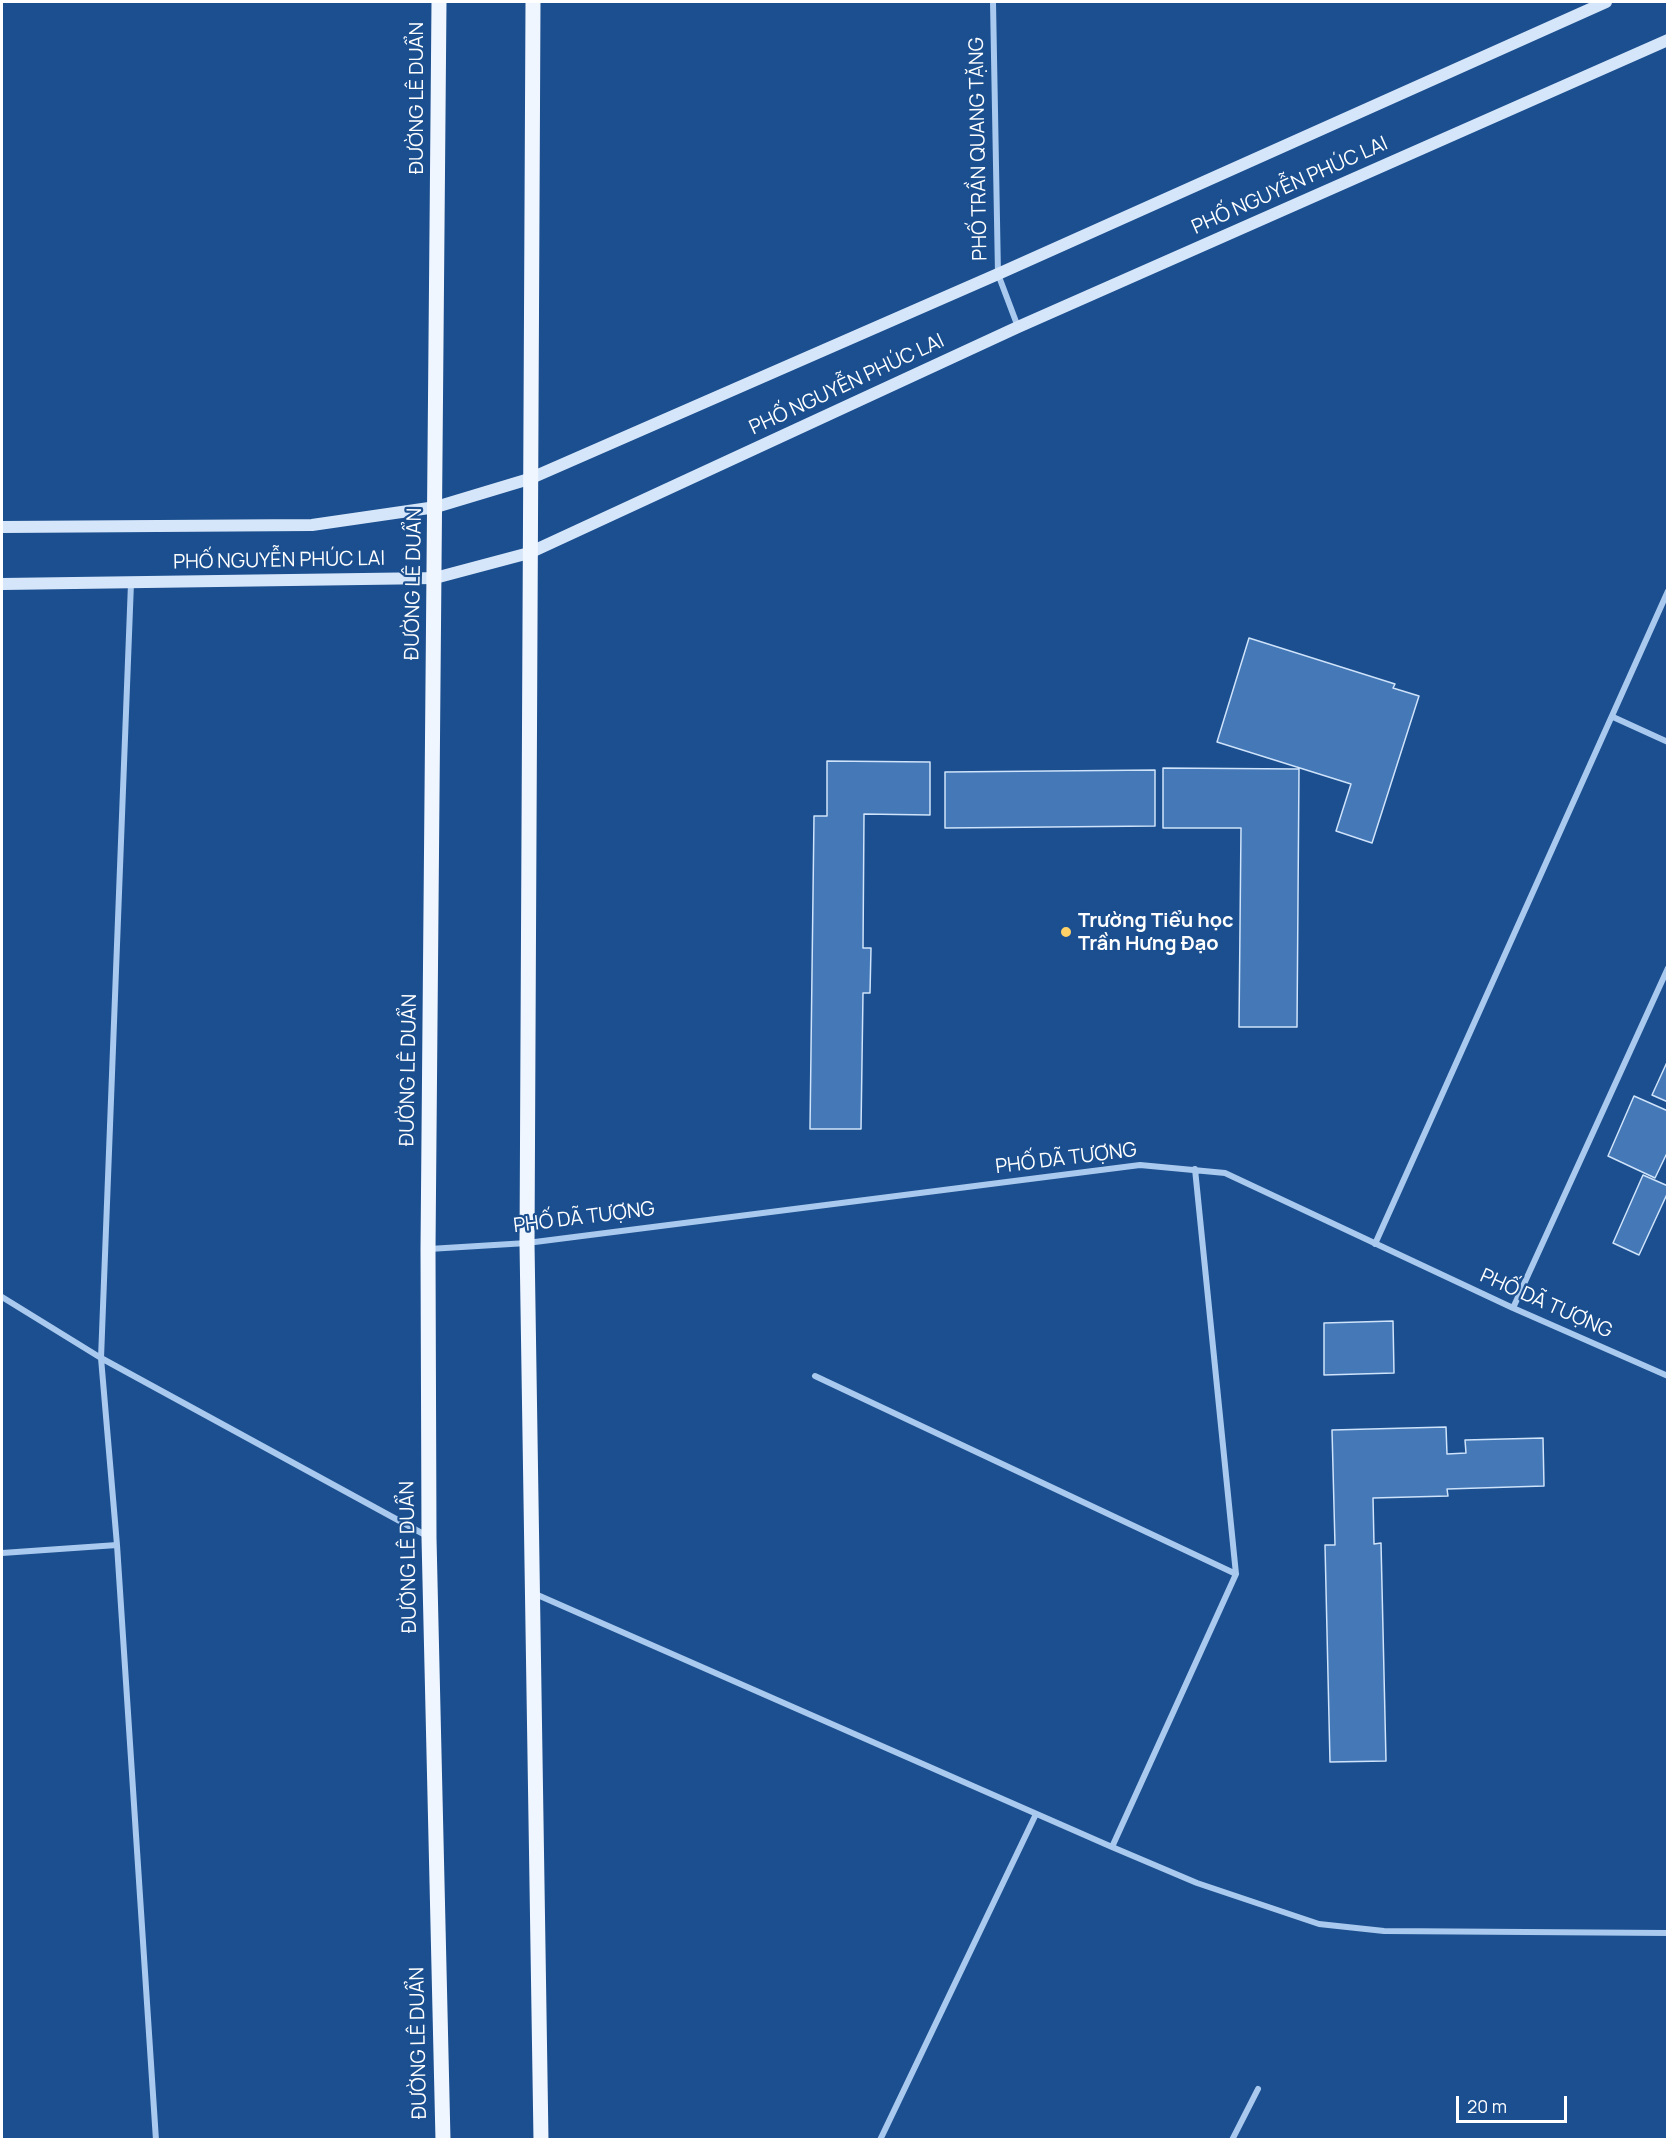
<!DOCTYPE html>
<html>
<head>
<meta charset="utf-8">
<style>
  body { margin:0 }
  #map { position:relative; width:1669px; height:2141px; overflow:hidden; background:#1b4f8f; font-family:Manrope,sans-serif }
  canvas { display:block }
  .frame { position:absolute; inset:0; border:3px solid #fff; pointer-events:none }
  .scale { position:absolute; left:1456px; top:2096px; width:111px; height:27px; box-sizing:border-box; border:3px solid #fff; border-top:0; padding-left:8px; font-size:18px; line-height:21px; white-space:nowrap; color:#fff; -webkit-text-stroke:4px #1b4f8f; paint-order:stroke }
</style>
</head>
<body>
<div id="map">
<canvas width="1669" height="2141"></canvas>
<div class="frame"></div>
<div class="scale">20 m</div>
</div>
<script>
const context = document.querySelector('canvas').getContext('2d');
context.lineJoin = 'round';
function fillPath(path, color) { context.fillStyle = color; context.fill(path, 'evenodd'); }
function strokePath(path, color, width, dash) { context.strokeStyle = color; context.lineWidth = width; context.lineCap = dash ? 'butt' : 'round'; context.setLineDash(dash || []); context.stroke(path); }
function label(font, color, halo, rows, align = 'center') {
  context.font = font + ' Manrope,sans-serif'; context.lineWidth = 4.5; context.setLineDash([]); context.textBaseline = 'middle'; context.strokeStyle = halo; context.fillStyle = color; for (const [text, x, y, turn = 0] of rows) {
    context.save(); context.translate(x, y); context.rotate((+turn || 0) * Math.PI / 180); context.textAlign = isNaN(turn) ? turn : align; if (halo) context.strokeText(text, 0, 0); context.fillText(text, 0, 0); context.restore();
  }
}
const building = new Path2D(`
  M1249,638L1395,684L1393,688L1419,696L1372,843L1336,831L1351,784L1217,742Z
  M827,761L930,762V815L864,814L863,948H871L870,993H863L861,1129H810L814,816H827Z
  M1163,768L1299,769L1297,1027H1239L1241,828H1163Z
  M1155,770V826L945,828V772Z
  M1668,1060V1102L1652,1095Z
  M1634,1096L1668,1111V1151L1655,1178L1608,1156Z
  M1643,1175L1668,1186V1192L1639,1255L1613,1243Z
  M1393,1321L1394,1373L1324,1375V1323Z
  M1446,1427L1447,1454L1466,1453L1465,1440L1543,1438L1544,1486L1447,1489L1448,1496L1373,1498L1374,1544L1381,1543L1386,1761L1330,1762L1325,1545H1335L1332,1430Z`);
fillPath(building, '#4478b7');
strokePath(building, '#cfe3fa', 1.5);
strokePath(new Path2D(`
  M993,2L998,274L1018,327
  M131,583L101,1358L117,1545L156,2140
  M1613,717L1668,742
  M1375,1244L1668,591
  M429,1249L527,1243L1140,1165L1225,1173L1513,1308L1668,1376
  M2,1297L101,1358L429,1537
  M1513,1308L1668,968
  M815,1376L1236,1574
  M2,1553L117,1545
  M533,1593L1112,1847L1197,1883L1319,1924L1384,1931L1668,1933
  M1112,1847L1236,1574L1195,1169
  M880,2140L1036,1814
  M1232,2140L1258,2089`), '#a9c9ee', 6);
strokePath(new Path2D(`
  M2,527L312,525L436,507L529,479L998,274L1606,2
  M2,584L435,578L529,553L1018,327L1668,40`), '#d6e6fa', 12);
strokePath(new Path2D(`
  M439,2L428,1249L429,1538L443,2140
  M533,2L527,1243L541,2140`), '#f0f6ff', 15);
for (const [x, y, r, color] of [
  [1066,932,6,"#ffd166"]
]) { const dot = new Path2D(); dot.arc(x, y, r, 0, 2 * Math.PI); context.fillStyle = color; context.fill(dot); strokePath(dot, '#1b4f8f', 2); }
label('20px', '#fff', '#1b4f8f', [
  ["ĐƯỜNG LÊ DUẨN",417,98,-90],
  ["PHỐ TRẦN QUANG TẶNG",979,149,-91],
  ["PHỐ NGUYỄN PHÚC LAI",1290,186,-24],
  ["PHỐ NGUYỄN PHÚC LAI",847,385,-25],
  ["PHỐ NGUYỄN PHÚC LAI",279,561,-1],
  ["ĐƯỜNG LÊ DUẨN",414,584,-89],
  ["ĐƯỜNG LÊ DUẨN",409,1070,-89],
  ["PHỐ DÃ TƯỢNG",1066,1159,-7],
  ["PHỐ DÃ TƯỢNG",584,1218,-7],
  ["PHỐ DÃ TƯỢNG",1546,1304,24],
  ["ĐƯỜNG LÊ DUẨN",409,1557,-91],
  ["ĐƯỜNG LÊ DUẨN",419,2043,-91]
]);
label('bold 20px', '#fff', '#1b4f8f', [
  ["Trường Tiểu học",1078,921],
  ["Trần Hưng Đạo",1078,944]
], 'left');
</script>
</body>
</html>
